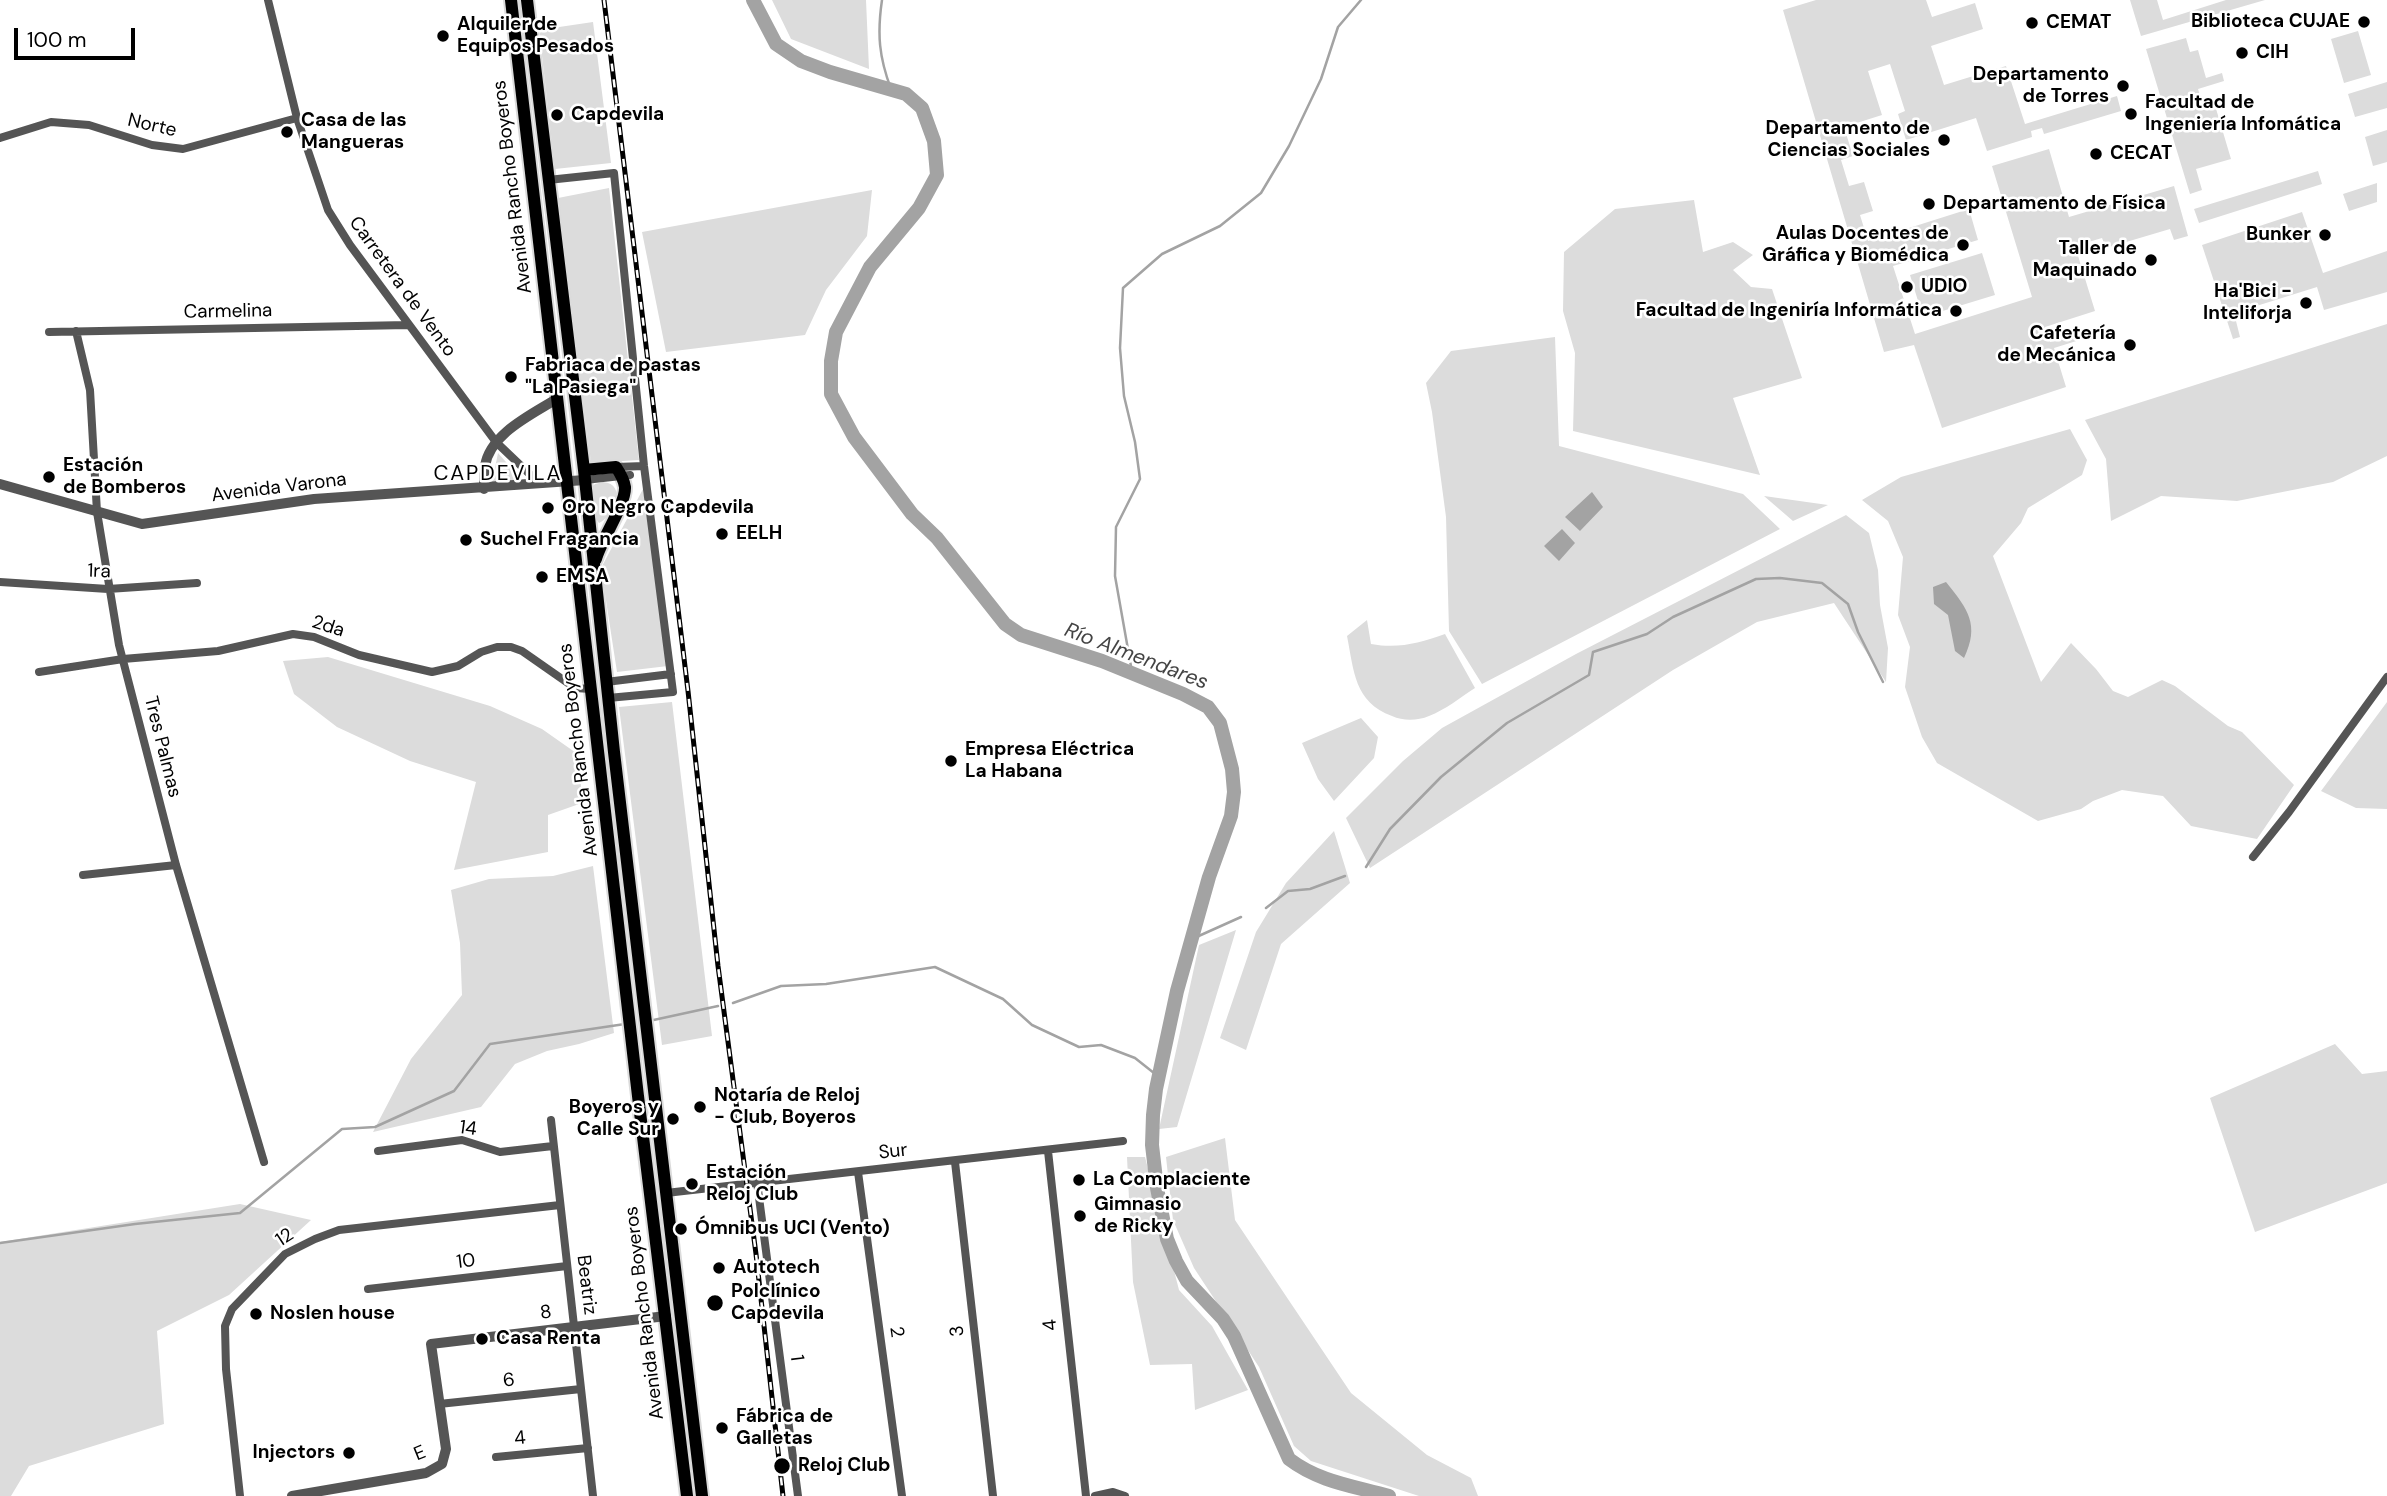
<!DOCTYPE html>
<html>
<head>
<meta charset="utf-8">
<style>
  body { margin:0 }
  #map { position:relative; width:2387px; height:1496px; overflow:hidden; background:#fff; font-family:"DM Sans",sans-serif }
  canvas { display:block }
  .scale { position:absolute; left:14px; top:28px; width:121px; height:32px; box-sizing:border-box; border:4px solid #000; border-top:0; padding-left:9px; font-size:21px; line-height:24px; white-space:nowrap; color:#000; -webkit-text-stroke:5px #fff; paint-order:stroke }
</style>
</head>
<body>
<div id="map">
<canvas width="2387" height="1496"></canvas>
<div class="scale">100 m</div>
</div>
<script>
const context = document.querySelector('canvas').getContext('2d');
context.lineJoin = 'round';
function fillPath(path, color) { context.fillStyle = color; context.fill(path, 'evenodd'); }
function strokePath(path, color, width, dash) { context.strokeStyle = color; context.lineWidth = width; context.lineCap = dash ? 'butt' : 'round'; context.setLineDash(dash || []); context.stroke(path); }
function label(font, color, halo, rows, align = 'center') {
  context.font = font + ' "DM Sans",sans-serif'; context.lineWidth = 5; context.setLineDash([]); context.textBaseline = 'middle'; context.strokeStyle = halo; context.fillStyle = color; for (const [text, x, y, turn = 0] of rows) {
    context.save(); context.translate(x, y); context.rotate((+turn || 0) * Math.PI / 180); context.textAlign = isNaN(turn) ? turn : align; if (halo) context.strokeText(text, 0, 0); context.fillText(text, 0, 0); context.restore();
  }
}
fillPath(new Path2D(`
  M772,0H866L869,69L791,39Z
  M1816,0H1926L1932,17L1975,3L1983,29L1931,46L1944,85L2006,66L2025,124L2117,96L2121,111L2044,134L2042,128L2031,131L2032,137L1987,151L1976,118L1906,140L1898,114L1905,111L1890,64L1868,71L1882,115L1844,127L1853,156L1841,160L1849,186L1864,182L1873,211L1860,215L1868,241L1969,209L1978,240L1893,266L1915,334L2032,297L1992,166L2049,149L2069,217L2174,186L2188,236L2174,240L2170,229L2106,248L2102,238L2075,246L2095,311L2045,327L2050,342L2100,327L2102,333L2054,348L2066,387L1942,428L1914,345L1884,352L1783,10Z
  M2130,0H2157L2163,20L2226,0H2265L2141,36Z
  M593,22L611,163L555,169L539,30Z
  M2358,31L2371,75L2344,83L2331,39Z
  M2186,38L2190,52L2198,50L2206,78L2222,73L2224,81L2198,89L2203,105L2214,102L2231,159L2196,169L2202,190L2190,194L2146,49Z
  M2387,82V108L2355,117L2348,94Z
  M2387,130V162L2373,166L2365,137Z
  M2318,171L2322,184L2199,223L2194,209Z
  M2377,183V202L2349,211L2343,194Z
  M609,188L639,460L591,463L558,198Z
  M872,190L867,236L826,290L805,335L666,352L642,232Z
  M1694,200L1703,252L1733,242L1753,255L1733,270L1751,287L1772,289L1802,378L1733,398L1760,475L1573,431L1575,353L1563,311L1564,252L1615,209Z
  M2302,212L2323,273L2387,251V292L2324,310L2317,287L2234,313L2240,337L2233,339L2202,245Z
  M1982,253L1995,295L1923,317L1910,275Z
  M2387,324V456L2333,482L2237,501L2161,496L2111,521L2106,459L2085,420Z
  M1555,337L1559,446L1743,494L1780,529L1482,684L1449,631L1446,517L1432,412L1426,383L1451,351Z
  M2070,429L2087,460L2082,475L2028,508L2021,523L1993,556L2041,682L2071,643L2096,669L2113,691L2128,697L2162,680L2175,686L2228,726L2242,732L2294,785L2257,839L2191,826L2163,796L2122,790L2093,801L2081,809L2038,821L1937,763L1922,737L1905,687L1910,647L1898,615L1903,557L1888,521L1862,500L1901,477Z
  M498,453L521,479L492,483Z
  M603,482C628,484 614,517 599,523L594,516L591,488L595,484Z
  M643,489L668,666L617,672L601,568Z
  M1764,496L1828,505L1793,521Z
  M1846,515L1869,533L1878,570L1880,605L1888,648L1886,682L1834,603L1757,622L1673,670L1370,868L1346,818L1403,761L1442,728L1576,654Z
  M1367,620L1371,644C1399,649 1419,643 1445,634L1475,688C1461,697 1445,710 1429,716C1417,721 1403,721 1392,716C1354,702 1354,671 1347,636Z
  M328,657L490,706L542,729L579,755L582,803L548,815V852L454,870L476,782L410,761L337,727L294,694L283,661Z
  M672,702L712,1036L662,1045L619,707Z
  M2387,702V809L2356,808L2321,791Z
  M1361,718L1378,737L1374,758L1334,801L1318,779L1302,743Z
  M1334,831L1350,883L1281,944L1246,1050L1220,1038L1256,932L1286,883Z
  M593,866L614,1033L579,1044L547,1051L515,1064L481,1107L373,1132L411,1059L462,995L460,943L451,890L489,879L553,876Z
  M1236,930L1177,1127L1159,1129L1199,945Z
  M2335,1044L2362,1074L2387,1071V1183L2255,1232L2210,1098Z
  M1225,1138L1235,1220L1351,1393L1427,1455L1471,1478L1478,1496H1419L1311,1461L1294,1446L1259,1367L1194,1268L1173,1220L1166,1157Z
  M1127,1157H1145L1179,1290L1212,1326L1248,1390L1195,1410L1192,1364L1150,1365L1133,1282Z
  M240,1204L311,1220L229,1295L157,1331L164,1424L29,1466L11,1496H0V1242Z`), '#dcdcdc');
fillPath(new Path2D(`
  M1592,492L1603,507L1580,531L1565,517Z
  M1562,529L1575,543L1559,561L1544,546Z
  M1946,582C1968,609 1980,625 1964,658L1955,651L1948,615L1934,604L1933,587Z`), '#a3a3a3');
strokePath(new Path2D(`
  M882,0C877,34 879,57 891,89
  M1132,672L1115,576L1116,527L1140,479L1135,442L1124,396L1120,348L1123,288L1162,254L1220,226L1261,193L1289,146L1321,79L1338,27L1361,0
  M1366,867L1390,829L1441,777L1507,723L1589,675L1593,652L1647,634L1673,617L1756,579L1780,578L1822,583L1848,604L1858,632L1883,682
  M1266,908L1288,891L1310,889L1345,876
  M1192,939L1241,917
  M733,1003L781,986L826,984L935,967L1003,999L1032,1025L1079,1047L1101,1045L1135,1058L1159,1077
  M649,1021L718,1006
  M0,1243L135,1224L240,1213L342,1129L375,1127L454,1091L490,1044L625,1024`), '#a3a3a3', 2.5);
strokePath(new Path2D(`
  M753,0L776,44L801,61L830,72L906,94L922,108L934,141L937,175L919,208L870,267L836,332L831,361V394L854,437L912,514L937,538L1005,624L1021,635L1102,661L1183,694L1208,707L1220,723L1232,769L1234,792L1231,816L1209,877L1177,991L1156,1089L1153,1115L1152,1145L1157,1188L1167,1239L1176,1261L1187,1281L1223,1319L1234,1336L1289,1459C1319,1482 1354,1486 1389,1496`), '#a3a3a3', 14);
const trunk = new Path2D(`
  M511,0L638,1096L687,1496
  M527,0L584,470L614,752L702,1496
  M584,470L616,467C620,473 624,480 625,487C626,504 601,540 596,559`);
strokePath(trunk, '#dbdbdb', 16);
strokePath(new Path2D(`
  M268,0L297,118L328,210L350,245L496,442L539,483
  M0,138L51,122L89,125L152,145L183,149L297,118
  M548,180L614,173L644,466L673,692L608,698
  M76,331L90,390L97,512L119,645L176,865L264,1162
  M49,332L408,325
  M616,467L644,466
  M585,480L630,475
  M0,582L108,589L197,583
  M39,672L123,659L218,651L293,634L314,637L359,655L432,672L458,666L481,652L497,647H511L522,651L575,688L591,689
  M606,682L671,674
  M2253,857L2289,812L2387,677
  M83,875L176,865
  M551,1120L593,1496
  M378,1151L462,1140L500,1152L553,1146
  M1048,1151L1086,1496
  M955,1162L993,1496
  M858,1172L902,1496
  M757,1182L798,1496
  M666,1193L1123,1141
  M368,1289L567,1266
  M439,1404L581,1389
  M496,1457L588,1448
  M240,1496L226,1369L225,1326L232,1309L285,1254L315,1239L339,1230L560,1205
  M1095,1496L1113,1492L1125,1496`), '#555', 8);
strokePath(new Path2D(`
  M0,484L142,524L314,499L585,480
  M484,489C484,481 484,473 485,466C490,433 533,414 558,398
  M292,1496L426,1473L442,1464L446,1449L431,1344L666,1316`), '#555', 10);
strokePath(trunk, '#000', 12);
const rail = new Path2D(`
  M604,0L688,691L718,966L756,1254L783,1496`);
strokePath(rail, '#000', 5);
strokePath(rail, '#fff', 2.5, [8]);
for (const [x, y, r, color] of [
  [2364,22,7,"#000"],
  [2032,23,7,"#000"],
  [443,36,7,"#000"],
  [2242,53,7,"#000"],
  [2123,86,7,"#000"],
  [2131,114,7,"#000"],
  [557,115,7,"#000"],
  [287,132,7,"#000"],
  [1944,140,7,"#000"],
  [2096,154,7,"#000"],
  [1929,204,7,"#000"],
  [2325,235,7,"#000"],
  [1963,245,7,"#000"],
  [2151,260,7,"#000"],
  [1907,287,7,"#000"],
  [2306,303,7,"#000"],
  [1956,311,7,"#000"],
  [2130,345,7,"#000"],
  [511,377,7,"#000"],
  [49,477,7,"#000"],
  [548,508,7,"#000"],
  [722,534,7,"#000"],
  [466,540,7,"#000"],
  [542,577,7,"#000"],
  [951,761,7,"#000"],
  [700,1107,7,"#000"],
  [673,1119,7,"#000"],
  [1079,1180,7,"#000"],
  [692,1184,7,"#000"],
  [1080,1216,7,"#000"],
  [681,1229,7,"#000"],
  [719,1268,7,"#000"],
  [715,1303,9,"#000"],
  [256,1314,7,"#000"],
  [482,1339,7,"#000"],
  [722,1428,7,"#000"],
  [349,1453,7,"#000"],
  [782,1466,9,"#000"]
]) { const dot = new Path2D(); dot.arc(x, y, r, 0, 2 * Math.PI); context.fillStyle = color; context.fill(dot); strokePath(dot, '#fff', 2.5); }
label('bold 19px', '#000', '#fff', [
  ["Biblioteca CUJAE",2350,22,"right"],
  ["CEMAT",2046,23],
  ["Alquiler de",457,25],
  ["Equipos Pesados",457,47],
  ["CIH",2256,53],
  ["Departamento",2109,75,"right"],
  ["de Torres",2109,97,"right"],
  ["Facultad de",2145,103],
  ["Ingeniería Infomática",2145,125],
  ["Capdevila",571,115],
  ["Casa de las",301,121],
  ["Mangueras",301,143],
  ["Departamento de",1930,129,"right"],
  ["Ciencias Sociales",1930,151,"right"],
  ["CECAT",2110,154],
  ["Departamento de Física",1943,204],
  ["Aulas Docentes de",1949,234,"right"],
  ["Gráfica y Biomédica",1949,256,"right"],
  ["Bunker",2311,235,"right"],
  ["Taller de",2137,249,"right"],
  ["Maquinado",2137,271,"right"],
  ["UDIO",1921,287],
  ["Ha'Bici -",2292,292,"right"],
  ["Inteliforja",2292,314,"right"],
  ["Facultad de Ingeniría Informática",1942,311,"right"],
  ["Cafetería",2116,334,"right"],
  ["de Mecánica",2116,356,"right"],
  ["Fabriaca de pastas",525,366],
  ["\"La Pasiega\"",525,388],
  ["Estación",63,466],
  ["de Bomberos",63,488],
  ["Oro Negro Capdevila",562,508],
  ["EELH",736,534],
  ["Suchel Fragancia",480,540],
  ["EMSA",556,577],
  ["Empresa Eléctrica",965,750],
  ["La Habana",965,772],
  ["Notaría de Reloj",714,1096],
  ["- Club, Boyeros",714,1118],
  ["Boyeros y",659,1108,"right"],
  ["Calle Sur",659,1130,"right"],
  ["Estación",706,1173],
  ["Reloj Club",706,1195],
  ["La Complaciente",1093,1180],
  ["Gimnasio",1094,1205],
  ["de Ricky",1094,1227],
  ["Ómnibus UCI (Vento)",695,1229],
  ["Autotech",733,1268],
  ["Polclínico",731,1292],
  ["Capdevila",731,1314],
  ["Noslen house",270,1314],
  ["Casa Renta",496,1339],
  ["Fábrica de",736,1417],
  ["Galletas",736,1439],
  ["Injectors",335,1453,"right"],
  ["Reloj Club",798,1466]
], 'left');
label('19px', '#000', '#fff', [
  ["Norte",152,126,13],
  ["Avenida Rancho Boyeros",513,187,-97],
  ["Carretera de Vento",402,287,54],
  ["Carmelina",228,312,-1],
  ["Avenida Varona",279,488,-7],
  ["1ra",99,572,2],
  ["2da",328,627,18],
  ["Tres Palmas",162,747,76],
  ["Avenida Rancho Boyeros",579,750,-97],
  ["14",468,1129,8],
  ["Sur",893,1152,-6],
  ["12",285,1238,-33],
  ["10",466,1262,-7],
  ["Beatriz",586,1285,83],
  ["8",546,1313,-7],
  ["Avenida Rancho Boyeros",645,1313,-97],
  ["4",1051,1325,-96],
  ["3",958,1331,-96],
  ["2",896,1332,82],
  ["1",796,1358,83],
  ["6",509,1381,-6],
  ["4",520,1439,-6],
  ["E",420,1454,-22]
]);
context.letterSpacing = '2px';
label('21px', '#000', '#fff', [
  ["CAPDEVILA",498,474]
]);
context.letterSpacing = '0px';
label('italic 21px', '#444', '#fff', [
  ["Río Almendares",1136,657,21]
]);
</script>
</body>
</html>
